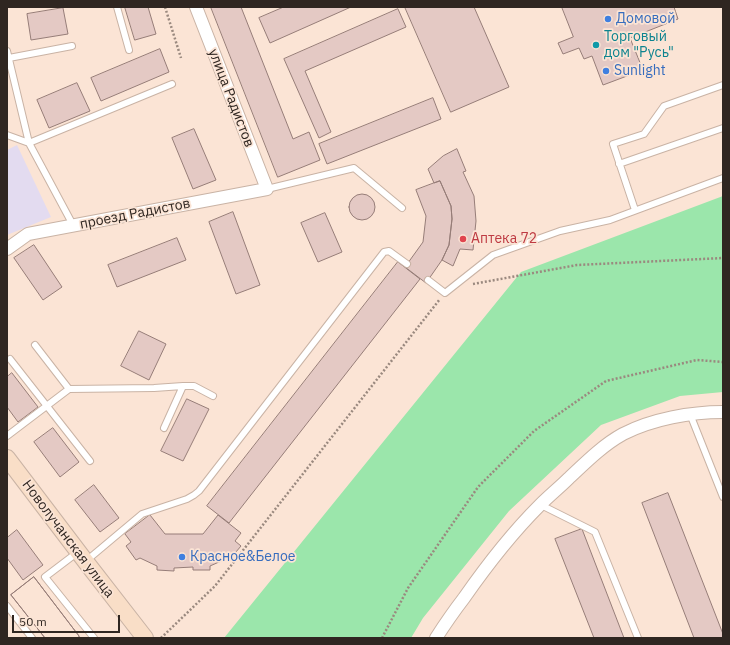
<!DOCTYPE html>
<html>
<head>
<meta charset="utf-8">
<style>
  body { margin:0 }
  #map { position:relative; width:730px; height:645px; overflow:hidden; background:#fbe4d5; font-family:"IBM Plex Sans",sans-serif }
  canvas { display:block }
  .frame { position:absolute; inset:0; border:8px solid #2f2621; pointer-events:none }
  .scale { position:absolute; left:12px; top:615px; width:108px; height:18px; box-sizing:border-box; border:2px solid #2f2621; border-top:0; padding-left:5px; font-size:12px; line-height:14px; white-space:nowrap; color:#2f2621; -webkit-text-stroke:3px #fbe4d5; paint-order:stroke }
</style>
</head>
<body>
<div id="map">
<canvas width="730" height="645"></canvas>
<div class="frame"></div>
<div class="scale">50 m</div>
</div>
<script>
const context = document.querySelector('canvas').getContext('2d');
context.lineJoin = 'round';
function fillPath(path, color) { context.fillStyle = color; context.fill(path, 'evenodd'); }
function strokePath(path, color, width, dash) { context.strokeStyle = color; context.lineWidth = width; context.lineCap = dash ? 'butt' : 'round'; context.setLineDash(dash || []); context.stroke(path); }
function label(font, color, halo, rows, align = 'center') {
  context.font = font + ' "IBM Plex Sans",sans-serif'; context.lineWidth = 3.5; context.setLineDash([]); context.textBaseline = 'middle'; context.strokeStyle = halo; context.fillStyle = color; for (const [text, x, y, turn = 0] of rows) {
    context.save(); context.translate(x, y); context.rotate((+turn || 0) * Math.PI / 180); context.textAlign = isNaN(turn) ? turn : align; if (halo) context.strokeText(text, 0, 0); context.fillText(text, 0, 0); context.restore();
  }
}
fillPath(new Path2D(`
  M17,145L51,217L7,235V150Z`), '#e3dbf0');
fillPath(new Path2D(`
  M723,196V392L680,396L601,425L509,511L423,618L411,638H224L521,272Z`), '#9be6ab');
const building = new Path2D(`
  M125,7H148L156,34L135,40Z
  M211,7H241L293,139L309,132L320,160L278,177Z
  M284,7H351L270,43L259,18Z
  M405,7H474L509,87L451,112Z
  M562,7H674L678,19L630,38L643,70L603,85L592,56L584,59L579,48L563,54L558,43L573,37Z
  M63,8L68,34L31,40L27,14Z
  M398,9L406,27L305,71L331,132L319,138L284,59Z
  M160,49L169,72L101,101L91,78Z
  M77,83L90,111L49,128L37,100Z
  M433,98L441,119L327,164L319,144Z
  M194,129L216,180L193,189L172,138Z
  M457,149L466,171L463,172L474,196L476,221L473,250L460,249L453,266L442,260L449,245L452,219L451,206L440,181L434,183L428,169L443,156Z
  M440,181L451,206L452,219L449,245L442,260L426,283L405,267L423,242L426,216L416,190Z
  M349 207a13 13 0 1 1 26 0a13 13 0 1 1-26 0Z
  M233,212L260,285L236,294L209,222Z
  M325,213L342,252L318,262L301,223Z
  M177,238L186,260L117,287L108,265Z
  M34,245L62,287L43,300L14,258Z
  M398,262L420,279L229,523L207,506Z
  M139,331L166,344L149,380L121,366Z
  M12,373L38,407L18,422L7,407V377Z
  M187,399L209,409L183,461L161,451Z
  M53,428L79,462L60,477L34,442Z
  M94,485L119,518L100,532L75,500Z
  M668,493L723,634V638H694L642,503Z
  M150,515L165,534H203L218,515L241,533L235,541L241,546L230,559L228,558L210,566V570H193V567L174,568V571L157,570V566L140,558L136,560L126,546L131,542L125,534Z
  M582,529L624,638H594L555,539Z
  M17,530L43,565L23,580L7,558V538Z
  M34,577L79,636V638H45L11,595Z
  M34,577L79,636V638H45L11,595Z`);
fillPath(building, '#e4c9c4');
strokePath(building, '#967d78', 1);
const lane = new Path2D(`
  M117,7L129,50
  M7,51L29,143L73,225
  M9,58L72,46
  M7,135L29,143L172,84
  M619,164L723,128
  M267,189L354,168L402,208
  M635,210L613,144L644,134L664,106L723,85
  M428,280L445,293L493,255L560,231L610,220L723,178
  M35,345L69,389
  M10,359L90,461
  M183,386H194L213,396
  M690,414L723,497
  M7,436L69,389L154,388L183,386L164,428
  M541,505L595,532L638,638
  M78,552L45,577L94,638
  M86,561L142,514L187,499L194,495L199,491L384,252L389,251L407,264
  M7,606L32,638`);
const street = new Path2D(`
  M7,249L28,234L267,189L196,7
  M436,638C445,624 454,611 464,598C487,565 512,533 540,505C550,495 560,487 569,478C586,462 603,445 623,434C652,419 691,412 723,412`);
const secondary = new Path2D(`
  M7,458L86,562L145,638`);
strokePath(lane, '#c9b3a5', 8);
strokePath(street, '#c9b3a5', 14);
strokePath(secondary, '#c9b3a5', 18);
strokePath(new Path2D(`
  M165,7L181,58
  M473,284L577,265L723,258
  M161,638L215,586L440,299
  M382,638L408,588L478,487L534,431L606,381L697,360L723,362`), '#9a897f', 2.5, [2, 2]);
strokePath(lane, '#fff', 6);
strokePath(street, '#fff', 12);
strokePath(secondary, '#f9dec7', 16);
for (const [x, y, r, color] of [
  [608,19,4,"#3f7fe0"],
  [596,45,4,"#0f9aa8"],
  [606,71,4,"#3f7fe0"],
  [463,239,4,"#e0444e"],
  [182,557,4,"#3f7fe0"]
]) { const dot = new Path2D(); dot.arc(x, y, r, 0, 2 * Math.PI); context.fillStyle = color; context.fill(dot); strokePath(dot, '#fbe4d5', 1.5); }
label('14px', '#366cbe', '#fbe4d5', [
  ["Домовой",616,19],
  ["Sunlight",614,71],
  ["Красное&Белое",190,557]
], 'left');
label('14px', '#0d838f', '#fbe4d5', [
  ["Торговый",604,37],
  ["дом \"Русь\"",604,53]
], 'left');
label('14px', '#2f2621', '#fbe4d5', [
  ["улица Радистов",231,98,69],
  ["проезд Радистов",135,214,-11],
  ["Новолучанская улица",68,539,53]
]);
label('14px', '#be3a42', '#fbe4d5', [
  ["Аптека 72",471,239]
], 'left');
</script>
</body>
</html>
